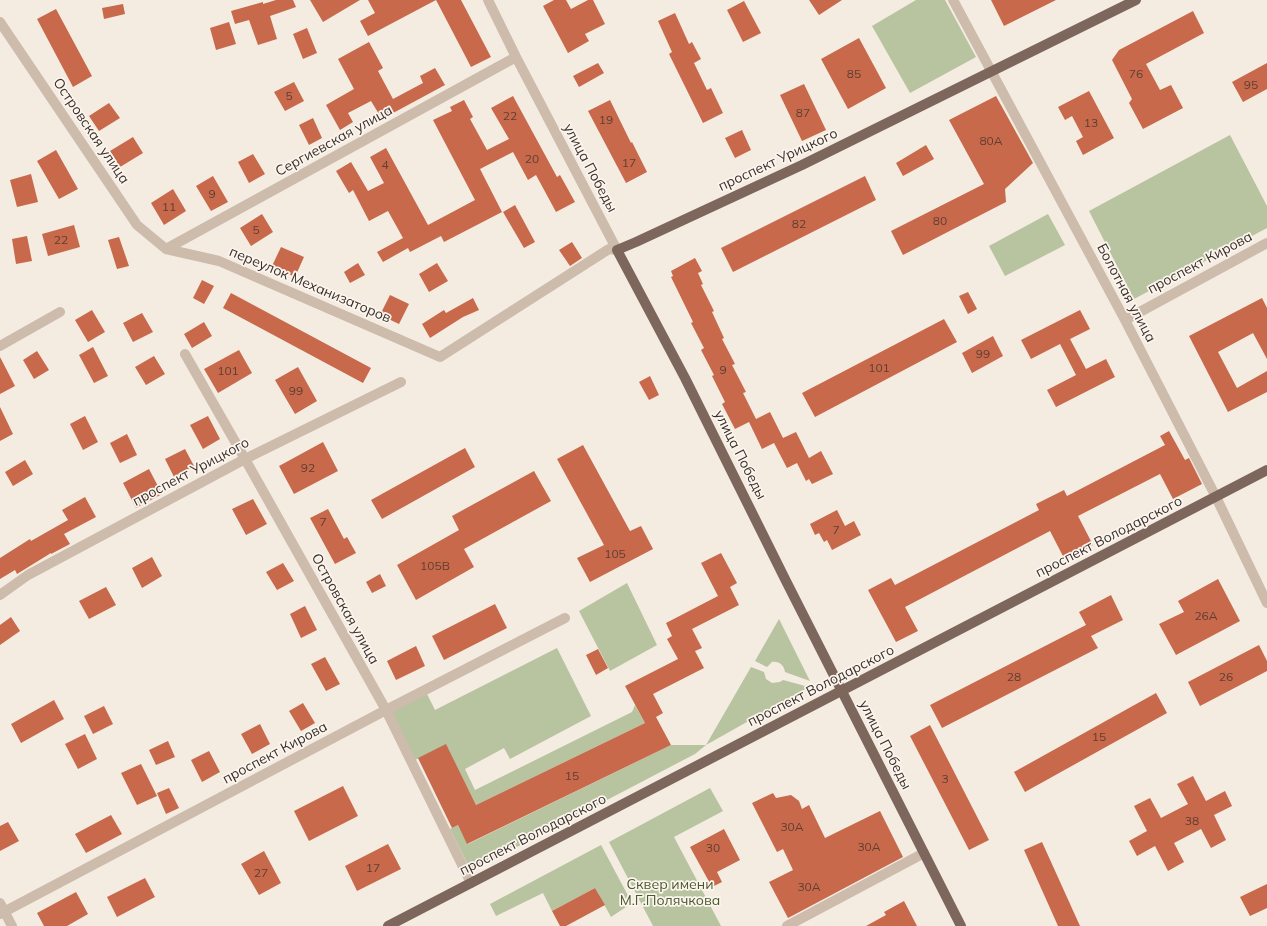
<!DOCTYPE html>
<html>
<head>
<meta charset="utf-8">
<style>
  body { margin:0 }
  canvas { display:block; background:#f4ebe1 }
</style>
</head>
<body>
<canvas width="1267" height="926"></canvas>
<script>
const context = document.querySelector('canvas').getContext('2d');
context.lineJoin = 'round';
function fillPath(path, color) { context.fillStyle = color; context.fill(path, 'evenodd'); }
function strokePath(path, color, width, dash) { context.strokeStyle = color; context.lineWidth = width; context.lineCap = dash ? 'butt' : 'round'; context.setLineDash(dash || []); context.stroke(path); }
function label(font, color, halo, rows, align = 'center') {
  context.font = font + ' Mulish,sans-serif'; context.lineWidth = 3.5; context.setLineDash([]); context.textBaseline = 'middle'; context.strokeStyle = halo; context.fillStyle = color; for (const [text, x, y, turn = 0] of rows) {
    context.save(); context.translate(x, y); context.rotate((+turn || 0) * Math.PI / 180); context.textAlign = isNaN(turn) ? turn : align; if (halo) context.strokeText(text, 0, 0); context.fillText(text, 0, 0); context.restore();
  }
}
fillPath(new Path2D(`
  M916,0H945L976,57L910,93L872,26Z
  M1230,135L1267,206V228L1134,299L1089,211Z
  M1048,214L1065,245L1005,276L989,246Z
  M627,583L657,645L610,671L579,611Z
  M779,619L810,681L785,672C784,665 779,661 772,662L767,667L755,661Z
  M557,648L591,716L510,759L504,748L465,769L475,790L632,712L635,705L645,723L476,805L446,745L415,760L389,709L425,690L435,710Z
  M751,667L764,672L766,679L772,683L780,682L783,680L809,687L706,745L695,754L471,871L450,829L458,825L468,844L671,745H706Z
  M710,788L723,811L674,837L721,926H653L609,842Z
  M601,845L632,903L611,917L595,888L552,911L543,893L496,916L490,904Z`), '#b8c4a0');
fillPath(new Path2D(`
  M276,0H293L296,7L270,16L277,39L258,45L249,20L235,24L231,11L263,2V4Z
  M310,0H360L323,22Z
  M368,0H461L491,57L471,67L436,0L368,36L360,21L375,13Z
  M554,0H566L571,9L588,0H593L605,24L585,34L589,41L568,53L543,6Z
  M809,0H842L819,15Z
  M991,0H1056L1004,26Z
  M744,1L761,33L743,42L727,10Z
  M123,4L125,14L104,19L102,8Z
  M56,9L92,76L73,87L37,19Z
  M1193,11L1204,33L1146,64L1160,90L1171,85L1183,108L1143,129L1129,103L1132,99L1112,60L1119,50Z
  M675,13L689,44L692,42L701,59L694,63L707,90L711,88L723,113L703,123L669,54L672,52L658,21Z
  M229,22L236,44L216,50L210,28Z
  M307,28L317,53L303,59L293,34Z
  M859,38L886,88L848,109L821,59Z
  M369,42L383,68L378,71L393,99L423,83L420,76L435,68L445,85L382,119L371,101L348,113L353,122L340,130L326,105L354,89L338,59Z
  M598,63L604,73L579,87L573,76Z
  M1267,63V89L1243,102L1232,82Z
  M294,82L304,101L285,111L274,92Z
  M804,84L826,130L802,141L780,95Z
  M1089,91L1114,138L1083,155L1076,141L1083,137L1072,116L1065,120L1058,107Z
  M513,96L557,177L560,175L575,202L556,212L536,175L528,180L513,152L480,169L502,212L444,242L441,236L410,252L408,248L383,262L377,252L403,238L388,211L369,221L353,190L349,193L336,171L351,162L368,191L384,183L370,157L386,148L428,225L475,200L433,120L452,111L450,107L464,100L473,117L470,119L487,150L509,139L491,108Z
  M996,96L1033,163L1005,189L1006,202L903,255L891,231L984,184L949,120Z
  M610,100L631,143L632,142L647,172L626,183L588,111Z
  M109,103L120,118L99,131L89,116Z
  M313,118L322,138L309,145L299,125Z
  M742,130L751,150L735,158L725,138Z
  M133,137L143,153L120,167L110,151Z
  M926,145L934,159L903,176L896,163Z
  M56,150L78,189L59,199L37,161Z
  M253,154L265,174L249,183L238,162Z
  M31,174L38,202L17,207L10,180Z
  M213,176L228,202L211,211L196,186Z
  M865,176L876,200L733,272L721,248Z
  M173,189L186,211L164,225L151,203Z
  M515,205L535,242L524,248L503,212Z
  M262,214L273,232L251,246L240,228Z
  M74,225L80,247L48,256L42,234Z
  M27,236L32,261L16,264L12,239Z
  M119,237L129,266L117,269L108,240Z
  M572,242L582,258L570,266L559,250Z
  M281,247L304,257L295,277L272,266Z
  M695,258L702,271L698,273L703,284L701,285L714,311L712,312L724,338L722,339L735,364L732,365L746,392L743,393L756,419L770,412L783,438L796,432L809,458L821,451L833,474L812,484L809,479L806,481L797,463L787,468L774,443L762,449L749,422L735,429L722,404L725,402L712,376L714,375L701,350L704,348L691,323L693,322L671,277L673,276L671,271Z
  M358,263L365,275L350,283L344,272Z
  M437,263L448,281L429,292L419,274Z
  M202,280L214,286L204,304L193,298Z
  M968,292L977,309L968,314L959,296Z
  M231,293L371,368L363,383L223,308Z
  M390,295L409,304L399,324L380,315Z
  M473,298L479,310L463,317L430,338L422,324L444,310L446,313Z
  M1262,298L1267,308V359L1253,333L1218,352L1237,388L1267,371V392L1228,412L1189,336Z
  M92,310L105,332L88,342L75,320Z
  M1080,310L1090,329L1070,339L1086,369L1106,359L1115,377L1056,407L1047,390L1076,375L1060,344L1031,359L1021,340Z
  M142,313L153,332L133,342L123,323Z
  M944,319L957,342L815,417L802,393Z
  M204,322L212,336L192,348L184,334Z
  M993,336L1003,356L972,373L962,353Z
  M93,347L108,376L94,383L79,355Z
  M239,350L252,373L218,393L204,369Z
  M37,351L49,370L34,379L23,360Z
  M154,356L165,374L146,385L135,367Z
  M0,357L15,386L0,394Z
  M298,367L317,401L295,414L275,380Z
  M650,376L659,395L649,400L639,382Z
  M0,407L13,434L0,441Z
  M85,416L98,442L83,450L70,424Z
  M208,416L220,439L203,449L190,425Z
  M1169,431L1185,460L1189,458L1202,484L1173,499L1160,474L1078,516L1093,545L1079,553L1065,560L1050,531L905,607L918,631L896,642L868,590L891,578L895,585L1039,510L1036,504L1064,490L1067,496L1165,445L1160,436Z
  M127,434L137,455L120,463L110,443Z
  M323,442L338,471L294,494L279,466Z
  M583,445L630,531L641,526L653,549L590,582L577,558L604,545L557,459Z
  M465,448L475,467L382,519L371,500Z
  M185,449L194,466L174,477L165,459Z
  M25,460L33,474L13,486L5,472Z
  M149,469L162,494L136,508L123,483Z
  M534,471L551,501L464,549L474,567L416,600L397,565L459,530L452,516Z
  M85,497L96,517L64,534L70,544L51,554V553L17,574L15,570L0,579V558L30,539L31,541L68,520L62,510Z
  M253,499L267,524L246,535L232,509Z
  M328,509L344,539L347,537L356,553L335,564L310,518Z
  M837,510L845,526L854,521L861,535L832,550L827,540L824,542L819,533L815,535L810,524Z
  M721,553L737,583L730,587L739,605L692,629L702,648L695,651L704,668L653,694L663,713L656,717L671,745L467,844L458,825L452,828L418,758L446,744L476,805L645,723L625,686L678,659L667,639L672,636L666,623L718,596L701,563Z
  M152,557L162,576L142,588L132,568Z
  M283,563L294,581L277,590L266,572Z
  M380,574L386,586L372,593L366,582Z
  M1218,579L1240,621L1176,655L1159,624L1184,612L1178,601Z
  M106,587L116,605L89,619L79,601Z
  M1111,595L1123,620L1091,636L1098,648L942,728L930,705L1086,625L1079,612Z
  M495,604L507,628L444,660L432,636Z
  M305,606L317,630L301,638L290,614Z
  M11,617L20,631L0,645V625Z
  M1259,645L1267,661V671L1200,706L1188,682Z
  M416,646L425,666L396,680L387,661Z
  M598,649L608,668L596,675L586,655Z
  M325,657L340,684L326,691L311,664Z
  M1156,693L1167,713L1025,792L1014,772Z
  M54,700L64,719L21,743L11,724Z
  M303,703L315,723L301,731L289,711Z
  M104,706L113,724L93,734L84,716Z
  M260,724L270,744L252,754L241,734Z
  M930,725L989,840L969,850L910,736Z
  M85,734L97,759L78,769L65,744Z
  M168,741L175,757L156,765L149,750Z
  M209,751L220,772L202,782L191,760Z
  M141,764L157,796L137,805L121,773Z
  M1193,776L1206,801L1225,791L1232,806L1214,815L1226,840L1211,848L1201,829L1174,843L1184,862L1168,871L1155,846L1137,856L1129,841L1147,831L1134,806L1150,798L1161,818L1188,804L1177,784Z
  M343,786L358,816L309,841L294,811Z
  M169,788L179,808L166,814L157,793Z
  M773,793L776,798L791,795L799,801L802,809L809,805L825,838L880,811L903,857L788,918L769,882L793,870L783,849L777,852L752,803Z
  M111,815L122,834L86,853L75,834Z
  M8,822L19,841L0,851V826Z
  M724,829L740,860L717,872L722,882L712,887L690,847Z
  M1042,842L1080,926H1058L1024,850Z
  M388,844L401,869L357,891L345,866Z
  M264,851L281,883L259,895L241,864Z
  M145,878L155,897L117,917L107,897Z
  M1267,884V908L1250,916L1240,897Z
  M595,888L605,905L566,926H560L552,911Z
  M76,892L88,914L67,926H44L37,913Z
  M904,901L917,926H866L886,915L884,912Z`), '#c8694b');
strokePath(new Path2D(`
  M488,0L516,57L617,250
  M953,0L1125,320L1216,497L1267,603
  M0,22L137,225L166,249L219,261L440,357L609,249L617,250
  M166,249L516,57
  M1125,320L1267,243
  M0,346L60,312
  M185,354L245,459L386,710L471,883
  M0,595L28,575L245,459L401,382
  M0,903L12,926
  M0,914L386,710L565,618
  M787,926L924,853`), '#cdbbac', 10);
strokePath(new Path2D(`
  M388,926L1267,470
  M961,926L786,581L685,378L617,250L636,242L802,165L1136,0`), '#7d675c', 10);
label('12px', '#5e3e33', null, [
  ["85",854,74],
  ["76",1136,74],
  ["95",1251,85],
  ["5",289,96],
  ["87",803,113],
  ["22",510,116],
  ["19",606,120],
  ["13",1091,123],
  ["80А",991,141],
  ["20",532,159],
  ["17",629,163],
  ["4",385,165],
  ["9",212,194],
  ["11",169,207],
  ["80",940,221],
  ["82",799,224],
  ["5",256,230],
  ["22",61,240],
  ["99",983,354],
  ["101",879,368],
  ["9",723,370],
  ["101",228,371],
  ["99",296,391],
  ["92",308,468],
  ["7",323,522],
  ["7",836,530],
  ["105",615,554],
  ["105В",435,566],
  ["26А",1206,616],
  ["28",1014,677],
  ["26",1226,677],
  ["15",1099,737],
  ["15",572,776],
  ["3",945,779],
  ["38",1192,821],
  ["30А",792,827],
  ["30А",869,847],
  ["30",713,848],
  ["17",373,868],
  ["27",261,873],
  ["30А",809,887]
]);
label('14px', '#3b302b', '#fbf5ee', [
  ["Островская улица",91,131,56],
  ["Сергиевская улица",334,141,-29],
  ["проспект Урицкого",778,160,-25],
  ["улица Победы",590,168,62],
  ["проспект Кирова",1200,263,-28],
  ["переулок Механизаторов",310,285,23],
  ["Болотная улица",1126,293,62],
  ["улица Победы",740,455,63],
  ["проспект Урицкого",191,472,-28],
  ["проспект Володарского",1109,537,-27],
  ["Островская улица",345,609,61],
  ["проспект Володарского",821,686,-27],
  ["улица Победы",885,745,63],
  ["проспект Кирова",275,753,-28],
  ["проспект Володарского",533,835,-27]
]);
label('14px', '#4a5a2e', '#fbf5ee', [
  ["Сквер имени",670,885],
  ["М.Г.Полячкова",670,901]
]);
</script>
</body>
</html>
